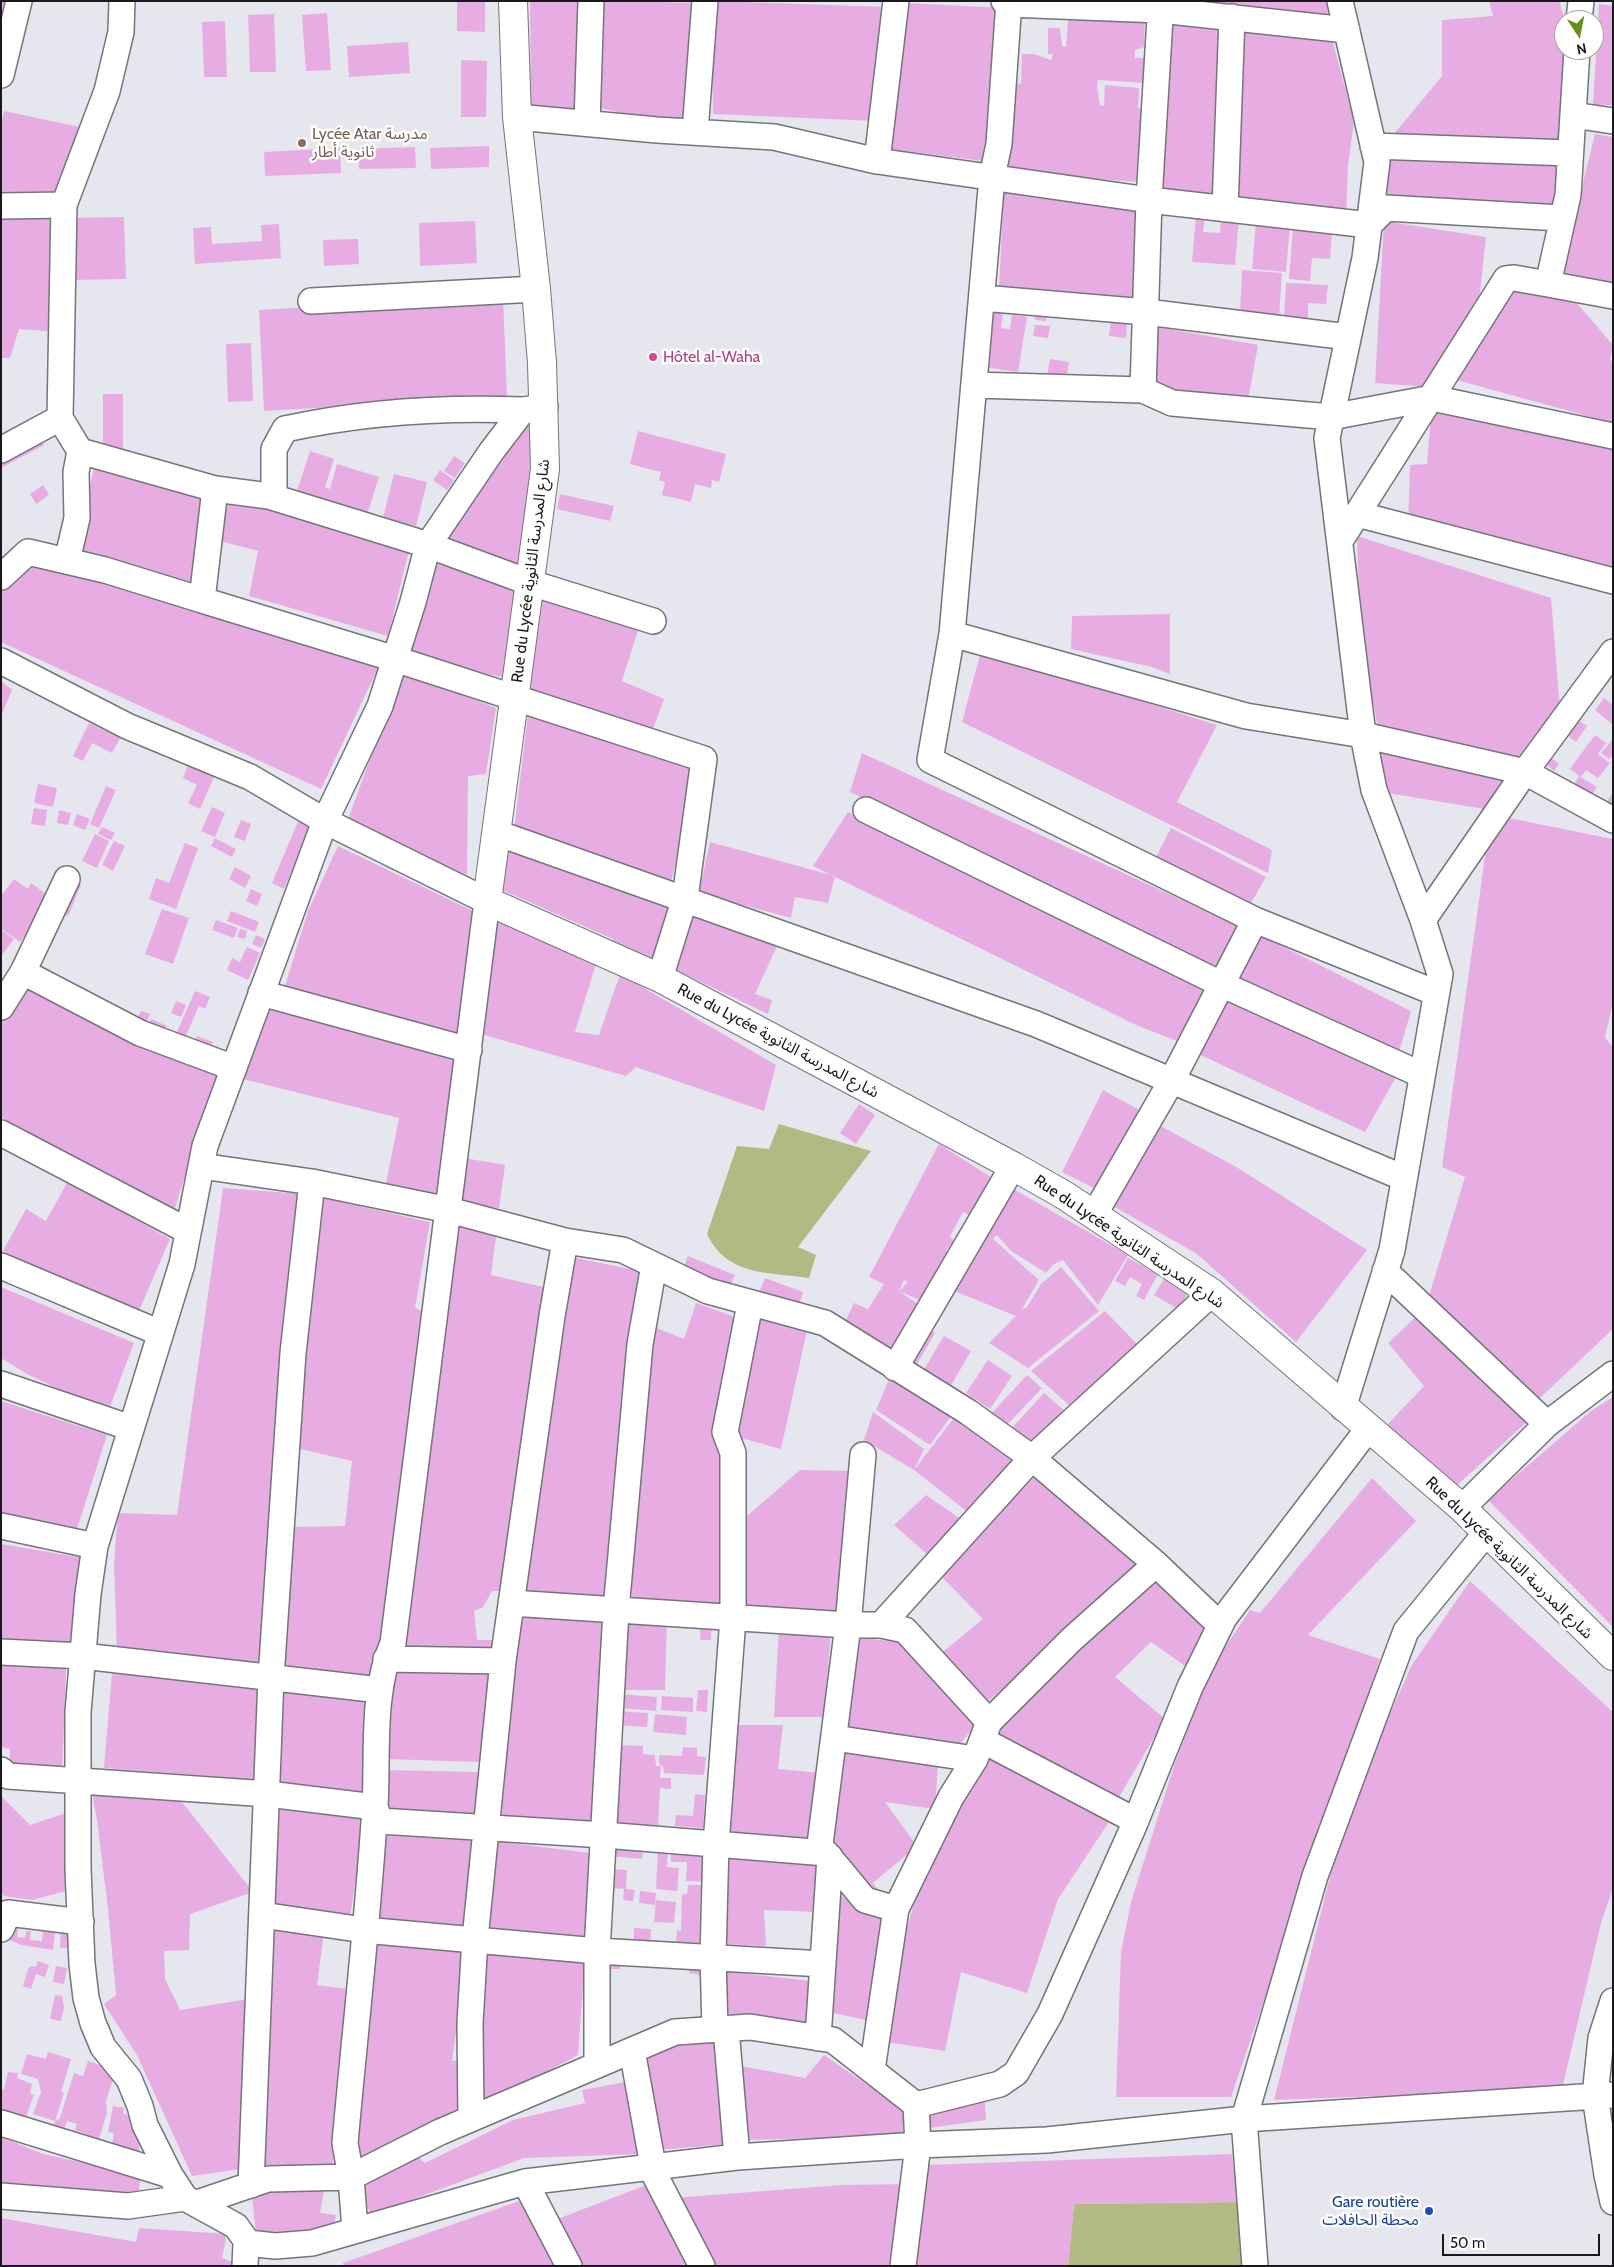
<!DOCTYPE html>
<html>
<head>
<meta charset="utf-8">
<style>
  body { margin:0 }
  #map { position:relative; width:1614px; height:2267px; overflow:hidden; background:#e6e6ee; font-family:Cabin,sans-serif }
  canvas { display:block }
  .frame { position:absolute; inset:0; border:2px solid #19191c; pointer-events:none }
  .north { position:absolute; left:1554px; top:10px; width:50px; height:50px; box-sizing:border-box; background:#fff; border:1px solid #a3a3a4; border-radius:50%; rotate:169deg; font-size:14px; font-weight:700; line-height:20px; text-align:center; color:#19191c }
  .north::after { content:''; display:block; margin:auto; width:18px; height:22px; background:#678f1d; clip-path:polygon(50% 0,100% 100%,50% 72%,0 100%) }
  .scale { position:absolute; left:1442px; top:2234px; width:158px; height:22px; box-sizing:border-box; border:2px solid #19191c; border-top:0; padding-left:6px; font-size:15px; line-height:18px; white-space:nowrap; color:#19191c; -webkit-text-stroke:4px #fff; paint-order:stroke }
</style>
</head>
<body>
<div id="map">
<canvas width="1614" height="2267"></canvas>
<div class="frame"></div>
<div class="north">N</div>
<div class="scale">50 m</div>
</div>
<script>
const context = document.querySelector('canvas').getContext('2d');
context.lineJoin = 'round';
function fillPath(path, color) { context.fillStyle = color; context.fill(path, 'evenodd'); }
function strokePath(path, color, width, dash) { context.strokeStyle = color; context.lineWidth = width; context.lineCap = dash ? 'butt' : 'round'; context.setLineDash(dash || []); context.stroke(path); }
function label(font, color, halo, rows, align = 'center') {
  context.font = font + ' Cabin,"Noto Sans Arabic",sans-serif'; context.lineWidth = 5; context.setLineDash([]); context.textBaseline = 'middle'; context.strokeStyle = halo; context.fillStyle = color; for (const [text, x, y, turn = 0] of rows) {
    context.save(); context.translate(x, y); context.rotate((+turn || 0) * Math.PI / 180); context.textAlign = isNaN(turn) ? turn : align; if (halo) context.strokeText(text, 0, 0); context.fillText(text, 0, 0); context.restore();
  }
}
fillPath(new Path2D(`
  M779,1124L871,1151L798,1247L816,1255L809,1278C767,1272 727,1276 707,1234L737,1146L769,1149Z
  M1238,2202L1244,2266H1068L1074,2204Z`), '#b3b983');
fillPath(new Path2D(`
  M1,1H8L1,29Z
  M457,1H485V32L457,31Z
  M530,1H583V108H531Z
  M599,1L703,3L681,127L592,106Z
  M711,1L890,7L875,121L713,114Z
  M1168,1H1327L1330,17Z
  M1489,1H1559L1564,17L1565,50L1560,148L1389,140L1442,76V20L1493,16Z
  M903,3L1004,8L983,161L890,149Z
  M1599,4L1613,6V105H1593Z
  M1069,10L1145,15L1144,47L1135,50V58H1144L1145,83L1098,80L1097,87L1100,105L1104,106L1105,85L1139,88L1138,108L1143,109L1137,182L1003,171L1013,82L1021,84L1022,54H1034L1051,60L1053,54H1048V28H1060L1062,46L1066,47Z
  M327,13L331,70L306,71L302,15Z
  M274,14L276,72H250L248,15Z
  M1165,20L1220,23L1213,202L1157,195Z
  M225,21L227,77H204L202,22Z
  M1241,28L1331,35L1354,122L1348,165L1346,219L1235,197Z
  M408,42L410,73L349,77L347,46Z
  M461,60L487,61L486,117H461Z
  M4,111L89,129L61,197L1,199V126Z
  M1595,134L1613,137V285L1561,273Z
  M489,146V167L431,169L430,148Z
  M415,147L416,168L359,169V149Z
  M340,148L341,173L265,176L264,152Z
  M1386,153L1558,160L1553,210L1384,197Z
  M1004,188L1141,209L1142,307L999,290Z
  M1196,216L1205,217L1203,232L1220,233L1221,218L1239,219L1235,265L1192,262Z
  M50,217L59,332L19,329L10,358H1V218Z
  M124,217L126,279L71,280L69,218Z
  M475,221L477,263L420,266L419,223Z
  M1384,221L1486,237L1479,302L1429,387L1375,383Z
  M1256,222L1290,225L1286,272L1252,269Z
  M279,224L281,258L195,264L193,228L211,227L212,244L262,241L261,225Z
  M1293,228L1332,232L1330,259L1312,258L1310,281L1289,279Z
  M358,239L359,264L324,266L323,240Z
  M1242,270L1282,273L1279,318L1240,316Z
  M1286,283L1328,285L1326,304L1308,303V319L1284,318Z
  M1510,286L1575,301L1613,345L1610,360L1613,362V423L1453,379Z
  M503,296L507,397L264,411L259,310Z
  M993,304L1004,305L1001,328L1010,329L1012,315L1027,317L1018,372L984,367Z
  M1036,311L1047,312L1046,321L1035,320Z
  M1111,320L1127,321L1126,338L1109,336Z
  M1035,325L1050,326L1048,338L1033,336Z
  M1152,326L1258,345L1247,406L1149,389Z
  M251,343L253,401L228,402L226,344Z
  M1050,359L1069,362L1066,379L1047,376Z
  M103,394H123V449H103Z
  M1432,404L1613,447V576L1408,524L1410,465L1427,464Z
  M522,420L539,421L525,570L443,546Z
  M638,431L726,454L719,482L712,480L711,488L695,484L691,502L662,495L665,482L659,480L661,472L630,464Z
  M38,434L44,445L1,468V454Z
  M310,451L334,459L325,487L330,489L337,464L379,477L365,521L296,494Z
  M454,456L465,463L455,478L444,471Z
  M95,464L209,495L198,591L76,551L91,515L85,506Z
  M440,470L454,480L447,490L433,480Z
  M394,474L427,482L416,526L383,518Z
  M43,485L49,495L36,504L30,494Z
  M560,494L614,506L610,521L557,509Z
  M222,497L411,543L388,636L249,596L258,551L216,540Z
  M1357,536L1551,598L1561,721L1524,761L1379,732L1360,638Z
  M27,561L379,666L321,789L1,642V587Z
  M434,563L520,586L507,678L407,657Z
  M544,592L640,624L622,681L664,699L653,729L529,691Z
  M1170,614V674L1152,667L1071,649L1072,616Z
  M981,651L1217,725L1177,802L1272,850L1268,873L962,722Z
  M402,672L496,708L486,774L468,776L467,875L347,822Z
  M1,681L12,690L1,716Z
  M1604,698L1613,705V725L1595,710Z
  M529,706L699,767L670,886L514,830Z
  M1578,720L1587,726L1576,742L1567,735Z
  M89,723L120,738L112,753L92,743L83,761L73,756Z
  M1595,735L1606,743L1598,754L1610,763L1598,778L1586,770L1581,777L1570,769Z
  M1613,739V755L1609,759L1601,753Z
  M1374,744L1517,781L1484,809L1381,792Z
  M862,753L1243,928L1220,969L850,792Z
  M1549,756L1559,764L1554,771L1544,762Z
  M188,765L214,777L200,809L188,803L197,785L183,778Z
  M1579,776L1597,787L1590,798L1573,787Z
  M38,784L57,788L53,807L34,803Z
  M106,786L116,790L99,828L90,824Z
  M1613,792V807L1606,803Z
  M212,807L225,813L215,837L201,831Z
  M34,808L47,810L45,826L31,824Z
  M59,810L71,813L68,825L57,823Z
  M848,812L1217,991L1185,1044L1136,1025L813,866Z
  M77,814L90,819L85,830L73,825Z
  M1504,817L1613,839V1001L1605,1038L1613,1047V1329L1540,1398L1429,1296L1465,1177L1442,1167L1487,842Z
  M299,819L311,823L284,889L272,883Z
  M241,820L251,824L245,841L234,837Z
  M102,827L115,833L111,840L98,834Z
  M1171,828L1266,877L1247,910L1152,865Z
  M95,834L109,841L97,868L82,861Z
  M215,838L236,849L232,857L211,846Z
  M114,841L125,846L113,871L102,865Z
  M710,842L835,876L828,903L795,897L791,918L699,893Z
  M185,843L198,848L176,909L149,899L156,878L169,883Z
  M338,846L475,912L456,1035L285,986L308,911Z
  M506,846L675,909L652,962L610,949L613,939L502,890Z
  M235,867L251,876L245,888L229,879Z
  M14,879L28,889L31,883L52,898L20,942L1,929V896Z
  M70,881L81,885L68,916L57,911Z
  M251,889L262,894L257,906L246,901Z
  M162,909L189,918L173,964L145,954Z
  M231,911L259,922L255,932L227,921Z
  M689,911L777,946L755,994L772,1000L768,1014L674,969Z
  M494,917L596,964L575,1032L599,1035L620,974L776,1065L764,1111L636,1067L626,1076L481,1034Z
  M216,920L238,928L234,938L212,930Z
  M240,929L247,931L245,939L237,937Z
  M1,930L14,939L1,956Z
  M1258,934L1411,1011L1397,1059L1233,978Z
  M256,935L265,939L261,948L252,944Z
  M247,947L260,953L248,980L227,970L232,958L240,962Z
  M22,978L218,1073L173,1214L72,1160L61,1150L1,1117V1013Z
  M1224,988L1396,1077L1365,1132L1192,1051Z
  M195,991L210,997L205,1009L199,1006L184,1040L175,1036Z
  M176,1001L186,1005L181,1017L171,1013Z
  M270,1004L455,1060L440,1201L385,1188L399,1118L243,1079Z
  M141,1011L150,1014L143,1031L133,1027Z
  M151,1019L167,1026L161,1038L146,1032Z
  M197,1036L213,1042L210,1050L194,1044Z
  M1103,1090L1141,1111L1100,1191L1062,1172Z
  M859,1104L875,1115L856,1144L840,1133Z
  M1155,1123L1238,1168L1367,1250L1296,1342L1197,1254L1113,1206Z
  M939,1144L1000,1183L976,1218L963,1212L950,1236L954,1241L946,1250L951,1255L924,1302L899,1291L908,1282L904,1280L899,1291L925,1309L898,1360L845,1322L854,1303L868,1309L884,1284L869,1277Z
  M464,1158L505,1165L499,1208L460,1204Z
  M68,1181L170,1239L135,1320L3,1251L26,1209L46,1221Z
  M1010,1187L1128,1255L1098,1305L1063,1260L1054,1264L1046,1273L1011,1251L997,1235L993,1239L1039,1280L1021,1311L1027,1307L1041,1284L1061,1267L1099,1311L1028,1368L989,1343L1016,1316L947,1288Z
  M223,1188L302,1194L278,1384L279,1486L267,1667L117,1654L114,1563L118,1513L177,1515Z
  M314,1196L430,1222L415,1308L424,1312L394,1603L374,1678L280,1668L292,1527L345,1526L352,1461L296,1448Z
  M456,1226L497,1229L491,1275L552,1289L508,1591H492L483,1607L474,1611L477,1640H495L493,1653H401Z
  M688,1256L735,1275L730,1286L683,1269Z
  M571,1257L650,1273L613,1603L520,1597Z
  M1128,1258L1158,1274L1144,1300L1136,1296L1142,1284L1130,1277L1125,1286L1115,1281Z
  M1168,1272L1192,1287L1178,1309L1154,1295Z
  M765,1278L803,1292L798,1309L758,1295Z
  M1,1287L134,1343L108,1412L27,1374L1,1358Z
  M696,1303L735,1317L721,1423L726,1611L631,1609L635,1507L654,1327L684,1339Z
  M1105,1311L1137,1344L1071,1407L1031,1371Z
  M759,1314L808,1326L781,1449L737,1437Z
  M1419,1314L1528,1421L1455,1487L1387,1425L1424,1386L1388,1343Z
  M921,1325L935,1333L916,1366L902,1359Z
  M944,1336L971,1351L949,1389L922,1373Z
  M988,1360L1012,1376L990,1409L966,1393Z
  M1027,1375L1042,1388L1006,1426L990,1415Z
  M889,1379L952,1415L930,1445L876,1410Z
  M1044,1393L1067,1413L1033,1450L1011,1429Z
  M1613,1397V1627L1488,1500L1591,1411Z
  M1,1401L107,1435L75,1535L1,1516Z
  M873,1412L924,1449L914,1470L957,1414L1017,1461L969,1513L914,1470L864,1440Z
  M800,1470L855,1471L839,1620L740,1612L747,1516Z
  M1041,1471L1146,1563L987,1702L938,1656L983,1619L938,1573Z
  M1372,1478L1416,1521L1308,1635L1380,1659L1231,2097H1116L1121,1952L1131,1902L1174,1766L1210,1670L1250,1610L1260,1613Z
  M926,1495L962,1520L928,1555L894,1525Z
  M1,1544L84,1558L70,1650L1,1639Z
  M1156,1571L1208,1622L1188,1668L1151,1642L1115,1677L1165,1719L1115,1804L992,1739Z
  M1470,1581L1613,1712V1888L1601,1923L1562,2089L1274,2100L1335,1857L1373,1751L1412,1665Z
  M620,1614L667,1616L665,1690H625L626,1665L618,1663Z
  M611,1615L595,1828L497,1824L519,1616Z
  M701,1619H712L711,1640H700Z
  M779,1627L831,1631L824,1717H774Z
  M851,1637L911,1643L976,1724L957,1748L842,1735Z
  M1,1662L66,1669L62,1774L10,1766V1749L1,1747Z
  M387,1667L493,1674L479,1762L386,1759Z
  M112,1672L262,1685L257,1780L104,1768Z
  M698,1690H708L707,1712L696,1711Z
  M280,1691L377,1700L364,1795L276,1786Z
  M620,1694L657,1697L656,1711L619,1708Z
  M662,1696L693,1698V1712L661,1710Z
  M616,1711L648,1713L647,1727L615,1725Z
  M655,1714L687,1717L686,1735L653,1732Z
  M731,1725H783L778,1769L819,1773L812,1842L725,1835Z
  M616,1745L643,1746V1754L655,1755L656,1766H661L660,1778H671V1789L660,1788L658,1829L611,1826Z
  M683,1747L697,1748V1756L706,1757L704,1775L664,1773L663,1767L659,1764V1755L682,1756Z
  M840,1747L938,1762L935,1809L885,1802L917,1846L873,1883L878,1890L869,1896L823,1838L838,1825L828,1823Z
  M987,1752L1111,1819L1058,1899L1027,1993L961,1972L945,2051L886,2042L901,1950L923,1871Z
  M382,1770L478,1772L475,1815L383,1814Z
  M91,1787L175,1793L253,1892L190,1914L189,1950L164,1951L165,1979L180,2010L249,1999L241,2169L192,2176L137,2055L104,2004L116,1995L108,1909L97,1820Z
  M695,1794L705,1795L703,1828L675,1826L676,1815L693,1816Z
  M1,1796L30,1825L66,1813L70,1890L32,1900L4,1896L1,1892Z
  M272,1805L365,1812L350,1919L270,1909Z
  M378,1835L475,1839L462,1929L367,1924Z
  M494,1841L590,1853L584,1947L488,1936Z
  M611,1844L643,1847L642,1859L609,1856Z
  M671,1847L709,1848L708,1882L686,1881L687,1862H671Z
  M658,1849H668L667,1867L679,1868L677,1891L656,1889Z
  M728,1858L823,1863L817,1912L764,1910L766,1946L722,1944Z
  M612,1869L627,1870L626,1889L611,1888Z
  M688,1885H701L699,1947L676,1946L677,1930L681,1931L682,1894H687Z
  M624,1889L635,1890L633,1901L623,1900Z
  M640,1891L656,1893L655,1905L639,1903Z
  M832,1891L888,1920L870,2021L820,2010Z
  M656,1900L676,1902L674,1923L654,1922Z
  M10,1926L18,1929L17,1937L25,1938L26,1931H31L30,1940L42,1941L43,1931L55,1932L53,1950L21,1945L5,1938Z
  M61,1928L72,1929L70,1948H60Z
  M274,1928L324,1932L317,1985L348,1989L333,2166L259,2173Z
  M634,1928L651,1929L650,1943H634Z
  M367,1942L468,1946L452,2061L462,2060L464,2108L364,2162L351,2137Z
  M483,1948L585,1959L578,2055L479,2108Z
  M620,1956V1969H603Z
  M38,1961L49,1965L45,1977L36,1974L31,1989L23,1986L28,1969L31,1966L36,1967Z
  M691,1963L702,1965L701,1975L689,1973Z
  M56,1966L67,1968L64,1984L53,1982Z
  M721,1971L820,1982L813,2025L718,2012Z
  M55,1995L62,1996L64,2008L61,2021L50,2019Z
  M718,2038L729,2144L657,2150L642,2049Z
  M48,2052L71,2059L61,2092L64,2093L55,2121L33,2114L41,2092L38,2079L21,2074L27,2054L46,2059Z
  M824,2055L905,2111V2136L742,2140L735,2065L805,2078Z
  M88,2061L116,2070L106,2101L107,2113L96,2148L86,2144L89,2135L75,2130L77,2124L67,2121L63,2134L52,2131L55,2121L60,2118L74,2073L83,2076Z
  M8,2072L18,2073L17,2078L32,2084L30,2094L34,2095L23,2125L1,2117V2089L4,2090Z
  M636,2080L641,2154L524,2158L371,2215L355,2182L412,2152L425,2163L513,2120L585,2103L582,2090Z
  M984,2093L986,2120L929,2128L924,2105Z
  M113,2106L124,2108L123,2114L132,2115L140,2137L139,2152L112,2144L114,2133L108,2132Z
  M1,2137L43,2154L141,2175L138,2196L1,2186Z
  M1232,2154L1238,2202L1074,2204L1068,2266H915L927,2165Z
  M649,2184L694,2266H578L555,2220Z
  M908,2184L895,2266H711L673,2198L842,2185Z
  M251,2188L324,2191L320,2213L336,2215L333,2228L256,2233Z
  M522,2200L557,2266H343V2263Z
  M1,2218L136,2242L139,2228L227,2234L222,2258L235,2263L234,2266H1Z`), '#e7ade3');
const minor = new Path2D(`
  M1004,1L1009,4L1160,10L1347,30
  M1009,1L999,144L992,177L952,634L1246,716L1363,735L1525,772L1613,820
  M1161,1L1149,200L1143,390L1172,403L1331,417L1432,398L1613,436
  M1340,1L1377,162L1365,258L1327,438L1363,735L1374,790L1423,920L1440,974L1392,1250L1343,1408
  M1579,20L1581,1
  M1,75L19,1
  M1573,115L1613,121
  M517,117L657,130L774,137L877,161L1149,200L1369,225L1386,208L1561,218
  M587,123L591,1
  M695,132L705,1
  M1373,146L1570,153
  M877,161L896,1
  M1,206L64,205
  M1225,209L1232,17
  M1548,284L1613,296
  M982,298L1146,312L1348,337
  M311,301L536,289
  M974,385L1143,390
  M60,418L64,205L107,91L121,32L122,1
  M1,450L60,418L80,451
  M215,489L269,496L274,490V449L285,429C362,412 444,407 523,410
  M269,496L428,545L531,583L653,621
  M1357,514L1613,581
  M1340,541L1506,279L1514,278L1548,284L1568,195L1577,50
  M1,577L28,552L105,570L202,600L215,489L80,451L76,472L77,518L67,561
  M202,600L395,659L704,759L685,898L660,978
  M952,634L930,760L1255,920
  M1,661L127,726L250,777L325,821L487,901L393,1643C371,1692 378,1755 375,1807C368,1919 355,2031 345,2143L351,2177L355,2230
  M866,810L1221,984L1422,1075
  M497,833L1036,1024L1404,1178
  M1423,920L1525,772L1613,652
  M23,972L67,879
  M261,993L469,1050
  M1,1007L23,972L140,1033L234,1068
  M1,1133L188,1231
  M201,1166L312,1182L293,1353L271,1678L251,2185
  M312,1182L449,1210L565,1241
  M1094,1215L1172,1080L1255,920L1436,993
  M1,1266L160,1333
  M1385,1271L1547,1424
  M895,1368L1013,1166
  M1,1384L131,1428
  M1462,1508L1547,1424L1613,1374
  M1,1526L95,1546
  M511,1603L848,1625H881L905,1630L989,1722
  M881,1625L1032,1458L1212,1293
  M1,1652L83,1656L380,1690
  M386,1659L503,1661
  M834,1738L975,1759
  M982,1740L1136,1821
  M1,1770L8,1776L268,1794L375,1807L380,1821L604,1835L826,1853L865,1900L896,1909L951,1797L975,1759L989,1722L1072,1639L1156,1564L1220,1625
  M819,1852L848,1625L863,1455
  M262,1915L364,1930L597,1951L823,1964
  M1,1929L8,1913L81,1922
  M1613,2001L1601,2038L1595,2096L1607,2175L1613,2202
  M715,2029L713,1957L716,1844L733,1618V1453L725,1432L750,1304
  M726,2029L737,2157
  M818,2038L830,1857
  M632,2050L653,2166
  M597,2065V1951L616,1610L640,1344L654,1265
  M872,2070L896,1909
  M916,2105L1000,2084L1016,2073L1050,2014L1132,1830L1190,1687L1224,1618L1368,1429
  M471,2119L470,2023L475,1939L503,1661L552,1316L565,1241L623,1250L708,1291L825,1323L968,1412L1032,1458L1156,1564
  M1,2123L170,2175
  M650,2166L702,2266
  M525,2182L569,2266
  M1,2196L128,2206L185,2198
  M197,2203L268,2179L351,2177L440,2132L675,2032L750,2027L833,2040L916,2105L918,2145L903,2266
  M248,2243L275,2246L312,2243L525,2182L737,2157L918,2145L1047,2140L1244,2119L1613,2095
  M245,2266L246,2244L248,2243L236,2226L185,2198L170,2175L145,2125L140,2106L129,2079L103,2047L93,2023L86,1998L82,1964L78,1869V1712L88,1594L95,1546L182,1264L205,1146L325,821L380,706L413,602L428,545L491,452L523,410L545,407
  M1255,2266L1244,2119L1315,1876L1406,1631L1486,1533`);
const tertiary = new Path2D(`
  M513,1L517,117L536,289L542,363L545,469L487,901L660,978L1013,1166L1064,1195L1212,1293L1462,1508L1613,1656`);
strokePath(minor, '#74757c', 28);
strokePath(tertiary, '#74757c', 30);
strokePath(minor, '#fff', 25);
strokePath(tertiary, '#fff', 28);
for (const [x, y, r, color] of [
  [302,143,5,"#8d6e63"],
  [653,357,5,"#d1479c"],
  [1429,2211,5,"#1a4fb4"]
]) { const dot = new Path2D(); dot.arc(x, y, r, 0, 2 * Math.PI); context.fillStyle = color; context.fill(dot); strokePath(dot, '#fff', 2); }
label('16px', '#785e54', '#fff', [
  ["Lycée Atar مدرسة",312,134],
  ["ثانوية أطار",312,152]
], 'left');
label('16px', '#b23c85', '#fff', [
  ["Hôtel al-Waha",663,357]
], 'left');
label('16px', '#19191c', '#fff', [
  ["Rue du Lycée شارع المدرسة الثانوية",531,571,-83],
  ["Rue du Lycée شارع المدرسة الثانوية",778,1041,28],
  ["Rue du Lycée شارع المدرسة الثانوية",1129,1242,34],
  ["Rue du Lycée شارع المدرسة الثانوية",1509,1558,44]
]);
label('16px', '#164399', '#fff', [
  ["Gare routière",1419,2202],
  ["محطة الحافلات",1419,2220]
], 'right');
</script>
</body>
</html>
